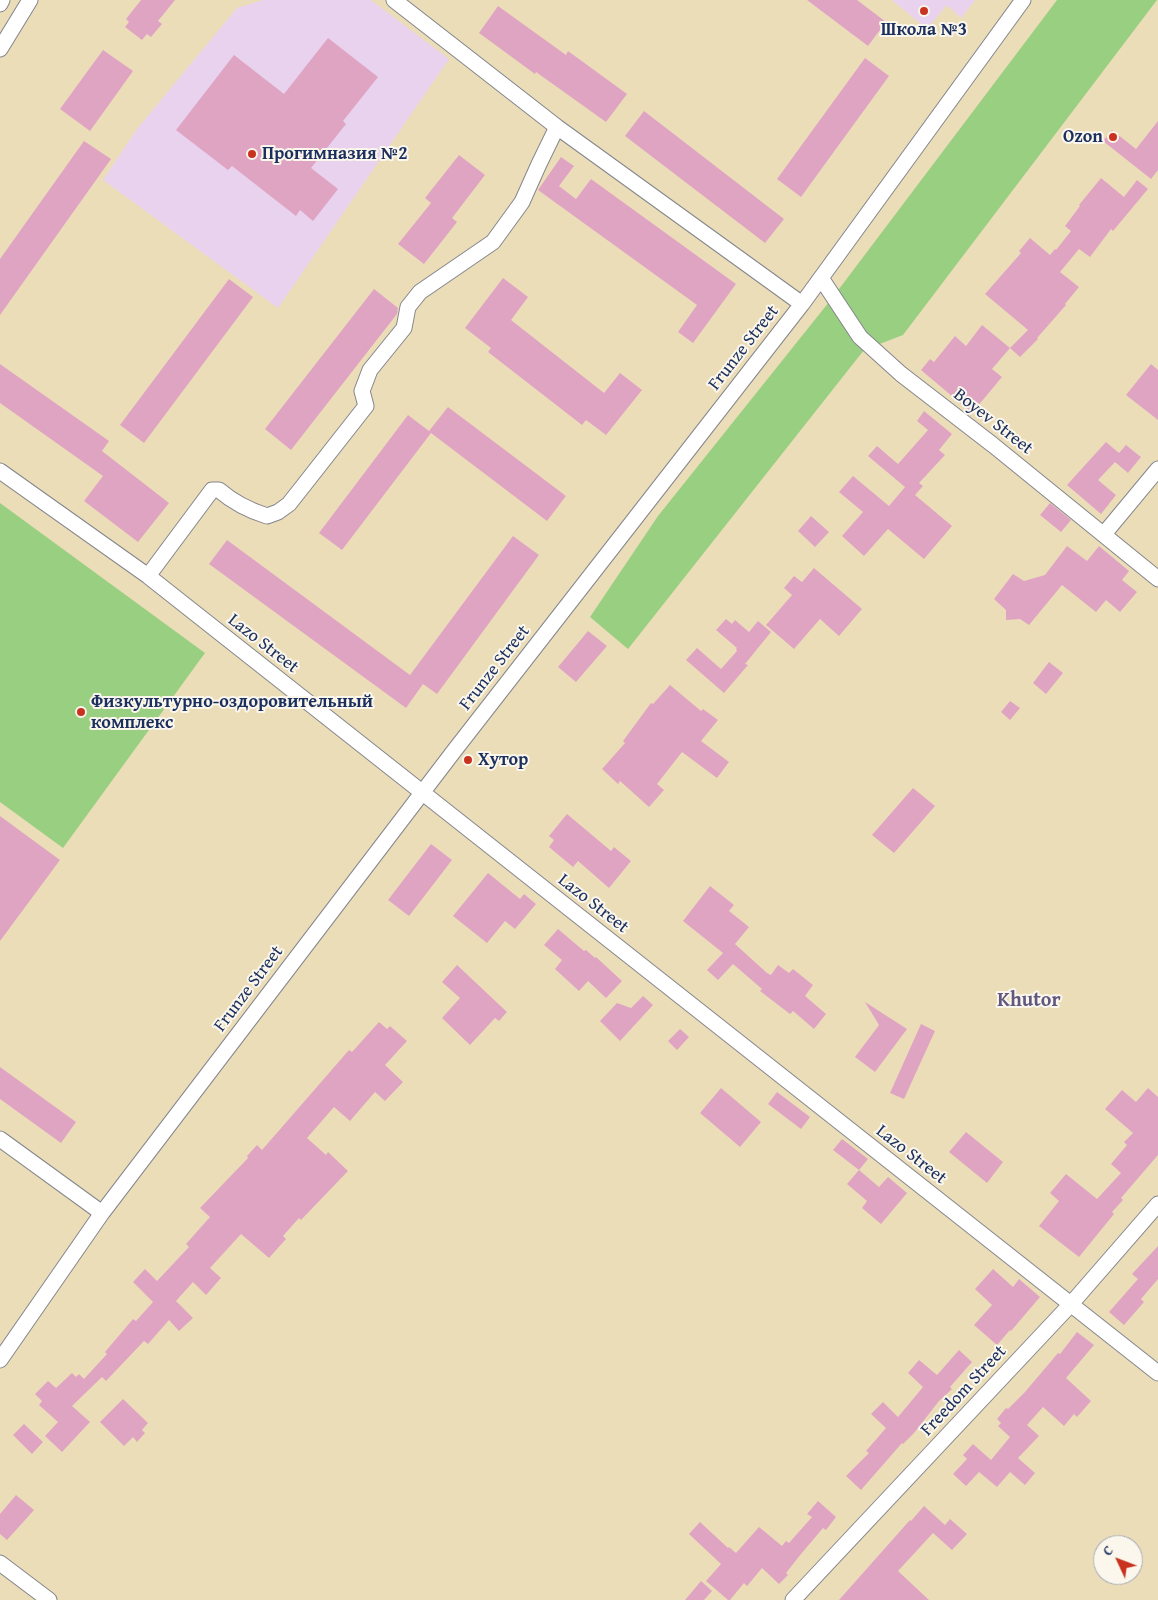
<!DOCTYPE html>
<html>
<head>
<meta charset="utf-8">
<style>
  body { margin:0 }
  #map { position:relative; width:1158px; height:1600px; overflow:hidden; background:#ecddb9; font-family:"Gentium Book Plus",serif }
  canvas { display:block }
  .north { position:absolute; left:1093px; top:1535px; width:50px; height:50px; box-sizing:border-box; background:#fbf7ec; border:1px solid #a1a7b3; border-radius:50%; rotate:313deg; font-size:14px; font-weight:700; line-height:20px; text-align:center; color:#1b2f5e }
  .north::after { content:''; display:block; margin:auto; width:18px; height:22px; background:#c8321e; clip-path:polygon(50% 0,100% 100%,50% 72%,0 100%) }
</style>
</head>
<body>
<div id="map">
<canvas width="1158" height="1600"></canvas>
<div class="north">С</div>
</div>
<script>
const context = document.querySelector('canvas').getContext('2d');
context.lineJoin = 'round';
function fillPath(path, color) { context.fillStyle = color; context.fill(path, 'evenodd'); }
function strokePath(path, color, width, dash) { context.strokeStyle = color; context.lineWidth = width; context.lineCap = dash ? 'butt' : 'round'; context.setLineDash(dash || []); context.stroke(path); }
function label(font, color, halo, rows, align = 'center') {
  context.font = font + ' "Gentium Book Plus",serif'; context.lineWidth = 4; context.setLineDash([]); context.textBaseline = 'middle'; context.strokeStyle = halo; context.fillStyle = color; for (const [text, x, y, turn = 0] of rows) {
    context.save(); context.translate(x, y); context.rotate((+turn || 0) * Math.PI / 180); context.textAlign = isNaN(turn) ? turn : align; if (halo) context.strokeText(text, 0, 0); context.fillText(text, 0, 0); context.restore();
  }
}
fillPath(new Path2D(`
  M263,0H371L449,59L278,308L103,180L137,129L237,8Z
  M892,0H975L961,18L947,5L927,29Z`), '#e8d2ee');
fillPath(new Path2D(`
  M1057,0H1157L903,335L864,350L628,649L590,617L658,516L833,297Z
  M0,503L205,653L63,848L0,802Z`), '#99cf81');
fillPath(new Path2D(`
  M141,0H175L158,21L162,24L151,37L147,34L142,40L125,27L129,22L126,19Z
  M807,0H857L886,22L868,46Z
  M498,6L566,55L568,51L627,94L606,122L536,72L535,74L479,33Z
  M328,38L378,77L343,121L346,124L311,168L338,189L313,221L300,210L296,216L232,166L228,170L176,130L234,55L284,94Z
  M103,50L133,71L90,131L60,109Z
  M865,58L889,76L801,197L777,179Z
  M644,111L784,219L765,243L625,136Z
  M1158,121V170L1151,179L1103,141L1112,130L1136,149Z
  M84,141L111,159L0,315V259Z
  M459,155L485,175L452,218L457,222L424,264L398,244L431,203L425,198Z
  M561,157L574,166L559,186L576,199L591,179L736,284L693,343L678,332L697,305L538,190Z
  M1101,178L1124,197L1137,180L1148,189L1113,231L1111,229L1090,257L1079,249L1060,272L1079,287L1065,304L1066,305L1037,338L1038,339L1020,357L1010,348L1028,330L985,294L1021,253L1019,251L1030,238L1050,255L1055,249L1056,250L1071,231L1065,226L1080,206L1079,205Z
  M503,278L528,297L511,320L604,393L620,373L642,390L606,435L586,420L582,425L488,352L491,348L465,328Z
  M229,279L253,297L144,443L120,425Z
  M374,289L398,308L397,314L291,450L265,429Z
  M982,325L1010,348L992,369L1002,377L972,413L921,370L930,359L934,362L955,336L966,346Z
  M0,364L109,441L102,451L169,503L138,542L84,501L103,476L0,403Z
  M1151,364L1158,370V420L1126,395Z
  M448,407L566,496L547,521L431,433L342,550L319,533L408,415L429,431Z
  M924,411L952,434L939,450L945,455L919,483L923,486L915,495L952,526L924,559L888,529L864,556L842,536L863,512L839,492L853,476L889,506L905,487L868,456L877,446L898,464L928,430L917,421Z
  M1106,442L1119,453L1126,445L1141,457L1128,473L1115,462L1098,480L1116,495L1101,514L1067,485Z
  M1050,503L1071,520L1061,532L1040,515Z
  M811,516L829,532L815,547L798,531Z
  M513,536L539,555L437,694L423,684L406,708L209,564L227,540L410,675Z
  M1067,546L1087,561L1099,546L1129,571L1122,580L1137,592L1120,612L1106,600L1096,612L1062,585L1029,625L1020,619L1006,620V610L994,599L1013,574L1024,581L1045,575Z
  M814,568L862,609L839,636L820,619L794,649L766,625L792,595L784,588L794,576L802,582Z
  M726,619L732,624L735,620L749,632L758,621L771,632L745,664L748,665L724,693L686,660L697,648L721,669L737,651L736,649L737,648L716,630Z
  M588,631L607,646L576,682L558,667Z
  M1049,662L1063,673L1046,694L1033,683Z
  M670,685L701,711L703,709L718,720L701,741L729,762L717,778L682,752L657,784L664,790L649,807L620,781L618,784L602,769L625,743L623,741L651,703L653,704Z
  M1010,701L1020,708L1010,720L1001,712Z
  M913,788L935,806L894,853L872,835Z
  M567,814L611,851L614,847L631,861L609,888L578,861L573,867L549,847L554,840L549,836Z
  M0,816L60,860L0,941Z
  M431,844L452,860L409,916L388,900Z
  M488,873L520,899L524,894L536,904L515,929L505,921L487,943L453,916Z
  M710,886L734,905L729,911L749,927L735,944L767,973L771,975L778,965L789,973L793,969L813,985L805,996L826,1014L814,1029L793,1011L790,1014L760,991L762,989L733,964L718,980L707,970L723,953L683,921Z
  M558,929L584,951L586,950L595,958L596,957L622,981L606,998L588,981L579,991L555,969L562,960L544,945Z
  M457,965L507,1012L499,1021L495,1018L470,1045L442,1018L460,998L442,982Z
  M643,996L653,1005L620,1041L600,1021L617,1003L631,1008Z
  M865,1002L907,1029L875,1072L855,1057L879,1025Z
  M379,1022L387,1029L390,1026L407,1041L385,1065L403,1082L385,1101L375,1092L350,1121L334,1107L307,1138L326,1155L328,1152L348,1171L301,1220L299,1218L283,1236L286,1239L269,1258L241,1234L210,1268L221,1278L206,1295L193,1282L176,1301L193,1318L179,1331L169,1320L148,1344L144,1341L106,1381L102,1377L72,1406L90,1422L62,1452L45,1436L58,1422L39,1405L42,1401L35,1394L48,1381L56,1388L72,1373L76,1377L79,1374L84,1379L107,1354L105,1352L133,1319L136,1321L153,1302L133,1282L145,1269L157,1281L189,1247L186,1244L210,1217L200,1208L248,1158L247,1156L257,1145L262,1150L349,1050L352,1052Z
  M921,1024L935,1031L904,1099L890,1093Z
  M680,1029L689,1037L677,1050L668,1041Z
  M0,1067L76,1122L61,1143L0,1099Z
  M721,1088L761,1122L740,1147L700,1113Z
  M1148,1088L1158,1097V1155L1121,1198L1123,1200L1112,1212L1114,1214L1079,1257L1039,1226L1059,1201L1050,1193L1066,1174L1097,1199L1121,1173L1111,1164L1127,1145L1124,1142L1133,1133L1105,1109L1122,1090L1136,1102Z
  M777,1092L810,1117L801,1129L768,1104Z
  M966,1132L1003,1162L987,1183L949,1152Z
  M842,1139L868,1159L859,1170L833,1150Z
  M859,1170L879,1187L888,1177L907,1193L881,1224L862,1208L867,1201L847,1184Z
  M1158,1246V1279L1141,1299L1144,1302L1124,1325L1109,1312L1138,1279L1132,1274Z
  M993,1269L1013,1287L1019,1279L1040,1297L1011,1331L1010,1330L997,1345L974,1325L992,1305L975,1289Z
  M1077,1332L1094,1345L1066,1378L1091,1401L1077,1417L1074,1414L1064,1426L1043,1407L1027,1425L1039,1436L1018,1458L1035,1473L1025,1485L1010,1472L997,1487L979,1472L966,1486L953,1474L967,1459L963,1455L973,1444L991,1460L1010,1437L998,1426L1001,1423L997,1419L1006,1408L1008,1409L1025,1392L1058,1353L1060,1354Z
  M959,1350L972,1362L950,1387L952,1389L939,1401L914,1433L903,1444L902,1443L861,1490L846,1476L869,1453L866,1451L886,1428L871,1414L883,1402L898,1417L923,1387L908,1373L919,1360L937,1375Z
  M123,1399L148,1423L142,1430L145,1433L137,1442L133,1437L124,1446L100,1422Z
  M24,1424L43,1442L32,1454L13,1435Z
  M16,1495L34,1510L7,1540L0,1534V1514Z
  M818,1501L836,1517L826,1530L823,1528L801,1554L786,1573L788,1575L779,1584L762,1568L747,1586L744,1583L730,1600H728L706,1581L721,1564L689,1534L700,1522L728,1548L729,1547L736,1553L759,1527L782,1546L786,1541L789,1543L812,1517L807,1514Z
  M924,1506L945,1525L950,1519L967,1534L952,1550L933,1533L898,1571L929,1600H839L910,1520L911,1521Z
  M701,1581L712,1591L704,1600H685Z`), '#e0a4c3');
const minor = new Path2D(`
  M394,0L557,127L802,304
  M0,4L2,0
  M0,49L30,0
  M821,278L860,337L901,374L993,445L1158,579
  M0,471L148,576L1158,1373
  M1104,534L1158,469
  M148,576L212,490H219C234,503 248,510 267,516L278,512L289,504L366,406L362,391L370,370L404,328L408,307L420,292L493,242L522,202L539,164L557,127
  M0,1139L102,1213
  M0,1360L102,1213L454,751L802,304L1023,0
  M0,1563L49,1600
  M793,1600L1071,1304L1158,1204`);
strokePath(minor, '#84868c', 17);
strokePath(minor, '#fff', 15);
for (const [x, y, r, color] of [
  [924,11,5,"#c8321e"],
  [1113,137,5,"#c8321e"],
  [252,154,5,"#c8321e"],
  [81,712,5,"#c8321e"],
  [468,760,5,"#c8321e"]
]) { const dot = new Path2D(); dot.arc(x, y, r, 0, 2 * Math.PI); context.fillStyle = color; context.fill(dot); strokePath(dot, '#fbf7ec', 2); }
label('bold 18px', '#1b2f5e', '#fbf7ec', [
  ["Школа №3",924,30,"center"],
  ["Ozon",1103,137,"right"],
  ["Прогимназия №2",262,154],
  ["Физкультурно-оздоровительный",91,702],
  ["комплекс",91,723],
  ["Хутор",478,760]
], 'left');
label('18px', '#1b2f5e', '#fbf7ec', [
  ["Frunze Street",744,348,-52],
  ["Boyev Street",993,422,38],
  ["Lazo Street",263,644,38],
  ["Frunze Street",495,668,-52],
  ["Lazo Street",593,904,38],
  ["Frunze Street",249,989,-53],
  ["Lazo Street",911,1155,38],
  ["Freedom Street",964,1391,-47]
]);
label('bold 20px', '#605881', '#fbf7ec', [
  ["Khutor",1029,1001]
]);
</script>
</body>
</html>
